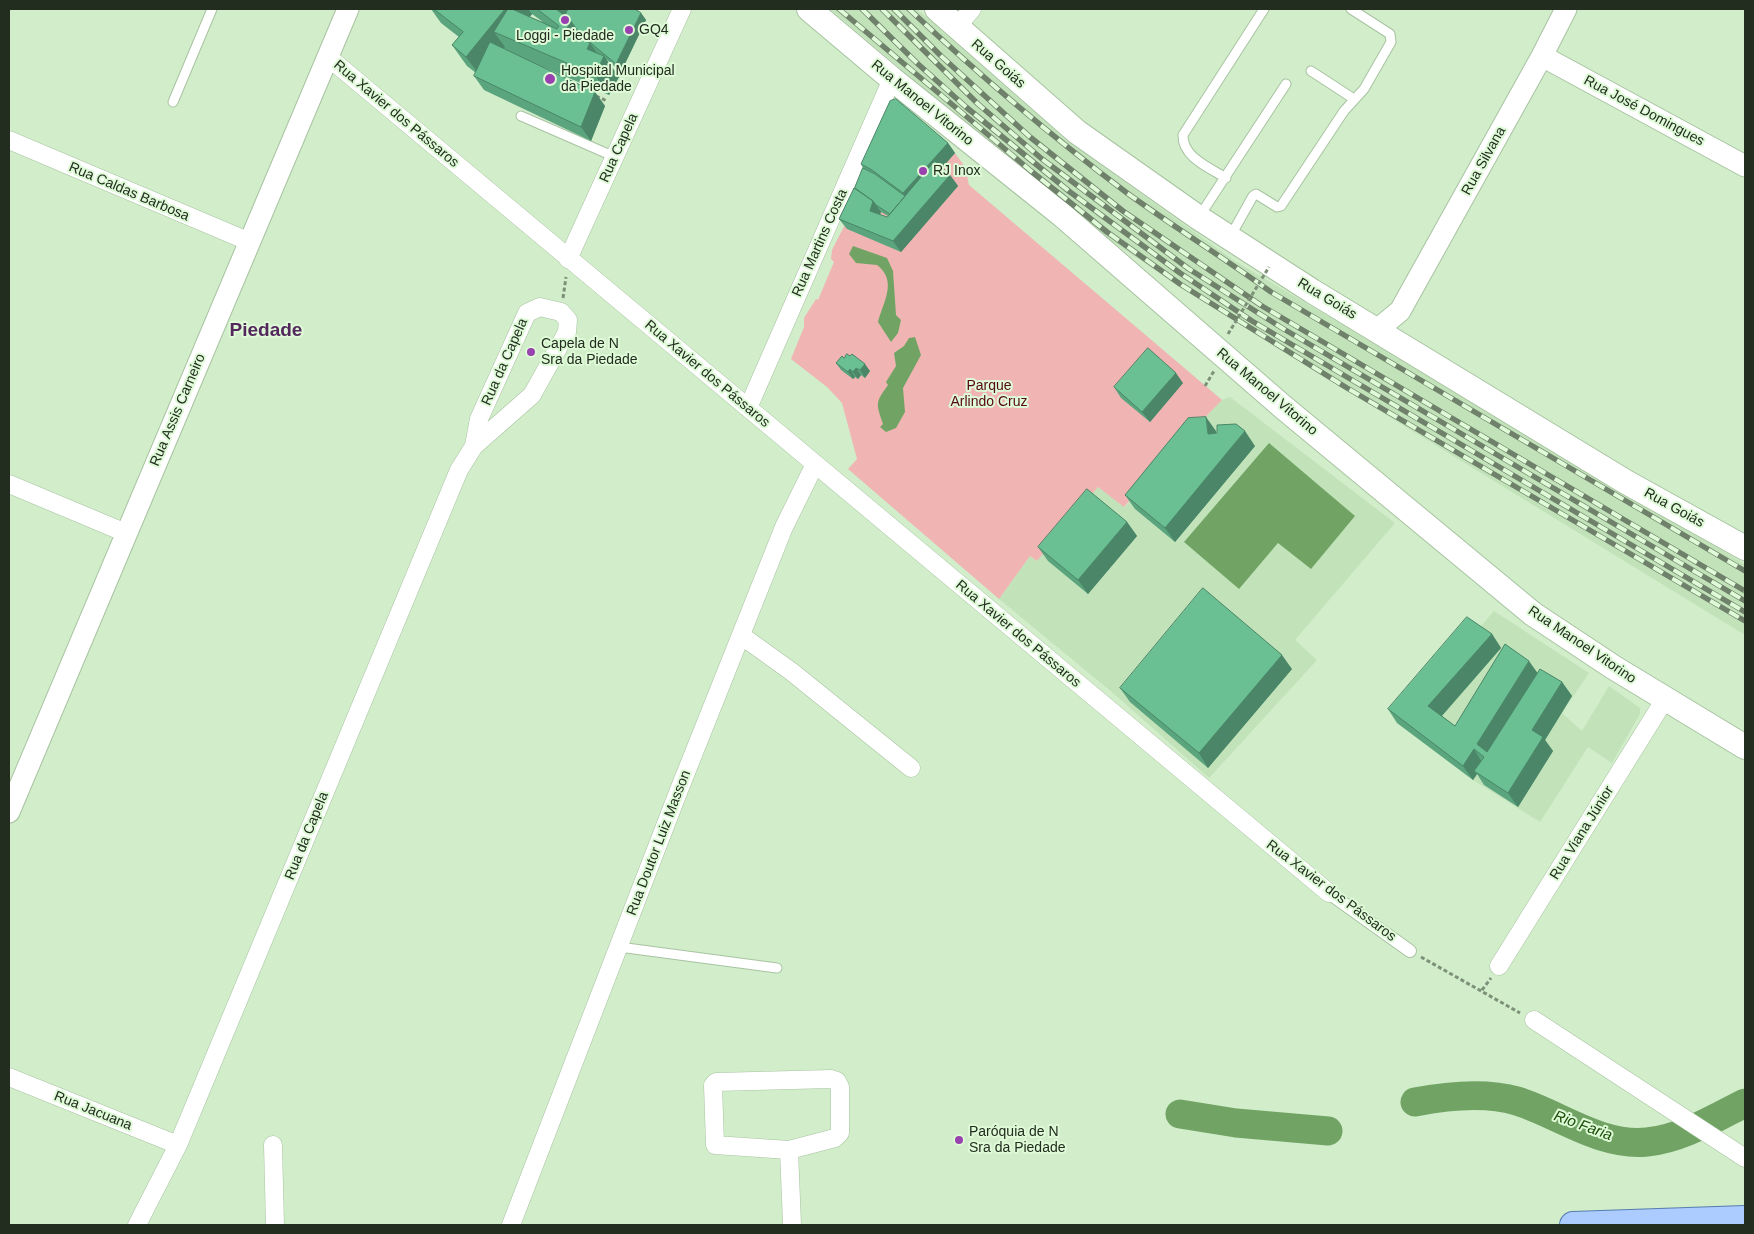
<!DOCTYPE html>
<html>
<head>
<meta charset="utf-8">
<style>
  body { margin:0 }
  #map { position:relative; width:1754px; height:1234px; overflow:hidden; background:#d1edca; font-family:Helvetica,sans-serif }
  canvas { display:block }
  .frame { position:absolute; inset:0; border:10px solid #222c1f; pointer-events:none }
</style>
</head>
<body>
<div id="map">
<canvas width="1754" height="1234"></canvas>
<div class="frame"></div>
</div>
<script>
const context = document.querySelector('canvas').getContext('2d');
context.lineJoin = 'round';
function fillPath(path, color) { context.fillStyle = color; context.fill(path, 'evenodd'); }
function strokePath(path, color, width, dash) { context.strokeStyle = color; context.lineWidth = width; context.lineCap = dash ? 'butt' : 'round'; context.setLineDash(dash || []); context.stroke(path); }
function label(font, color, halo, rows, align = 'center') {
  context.font = font + ' Helvetica,sans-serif'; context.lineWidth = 4; context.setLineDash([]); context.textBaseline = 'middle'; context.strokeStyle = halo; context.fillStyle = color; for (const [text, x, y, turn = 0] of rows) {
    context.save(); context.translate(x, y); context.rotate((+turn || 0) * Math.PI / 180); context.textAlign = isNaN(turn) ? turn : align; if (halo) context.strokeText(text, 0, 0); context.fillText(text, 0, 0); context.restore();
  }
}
fillPath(new Path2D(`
  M830,9H917L1067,141L1235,261L1745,564V635L1287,354L1090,228Z
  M1230,397L1395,523L1295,640L1317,660L1209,778L1113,693L999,599L1030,556L1037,561L1098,487L1125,507L1177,446L1222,400Z
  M1494,611L1589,673L1562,713L1582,731L1609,686L1640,708V714L1612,763L1588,747L1540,822L1473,780L1397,723Z`), '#c2e3ba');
fillPath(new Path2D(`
  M955,153L965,167L969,185L1222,400L1177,446L1124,507L1098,487L1037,561L1030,556L999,599L848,469L857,459L842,403L827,387L791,359L804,327V318L816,299L818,300L834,262L831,259L832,250L859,197L910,204Z`), '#f0b4b3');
fillPath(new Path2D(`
  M853,246L887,258L893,271L896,315L901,320L898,333L891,342L878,322C883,302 898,281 877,265L856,263L849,254Z
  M915,337L921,355L903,388L905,412L896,428L886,432L880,427L883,424C876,403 875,403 888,385L886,382L896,366L894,353L904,346L909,338Z
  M1269,443L1355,516L1311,569L1278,543L1239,589L1184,542Z`), '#71a464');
strokePath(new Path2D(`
  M1415,1102C1446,1096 1486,1092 1517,1101C1559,1114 1601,1147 1647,1142C1681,1139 1715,1118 1745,1103
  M1180,1114L1236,1123L1328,1131`), '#71a464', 29);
const service = new Path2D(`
  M1311,71L1354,99
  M173,102L212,9
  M521,116L615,157
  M1226,178C1210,168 1182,157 1183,135L1264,9
  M1199,217L1286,84
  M1230,237L1253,196L1256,194L1277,207L1281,206L1344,111L1364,89L1391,42L1390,34L1351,9
  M619,947L777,968`);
const pedestrian = new Path2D(`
  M1329,893L1410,951`);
const minor = new Path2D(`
  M956,28L972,9
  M328,57L1329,893
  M9,140L250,242
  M568,259L682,9
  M748,408L892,79
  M9,484L126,533
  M742,636L792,672L911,768
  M1499,966L1665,699
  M1534,1020L1745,1158
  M9,1077L178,1145
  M831,1079L837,1081L840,1087V1133L835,1138L789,1150L715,1145L713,1085L716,1082Z
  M273,1145L275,1225
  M789,1150L792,1225
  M137,1225L178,1145L459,470L474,446L532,395L567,332L568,320L561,312L540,307L527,313L479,419L474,446
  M511,1225L679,790L784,527L815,464`);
const tertiary = new Path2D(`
  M1542,56L1745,166
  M1378,329L1400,311L1542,56L1566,9
  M9,812L348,9`);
const secondary = new Path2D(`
  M809,9L892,79L1062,215L1283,407L1533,614L1613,667L1745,747
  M937,9L1077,132L1199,218L1312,291L1626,482L1745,548`);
const primary = new Path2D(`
  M1573,1225L1745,1219`);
strokePath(service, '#a8c3a1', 11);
strokePath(pedestrian, '#a8c3a1', 14);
strokePath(minor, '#a8c3a1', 19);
strokePath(tertiary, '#a8c3a1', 23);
strokePath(secondary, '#a8c3a1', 26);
strokePath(primary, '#577daf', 28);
strokePath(new Path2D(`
  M596,96L607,101
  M563,298L566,277
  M1205,386L1214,371
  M1421,957L1520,1013
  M1482,990L1491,978`), '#7d9178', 3, [4, 2.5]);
strokePath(service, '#fff', 9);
strokePath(pedestrian, '#fff', 12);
strokePath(minor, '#fff', 18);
strokePath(tertiary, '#fff', 21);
strokePath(secondary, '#fff', 24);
strokePath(primary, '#accbfe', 26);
const rail = new Path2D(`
  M839,9L1031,171L1107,232L1180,284L1347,388L1745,621
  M862,9L918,64L966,107L1070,192L1180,273L1252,321L1745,612
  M882,9L978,104L1042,159L1189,269L1282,328L1745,601
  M894,9L941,56L1030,137L1123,211L1262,306L1745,591
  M909,9C978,74 1051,136 1127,193C1174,227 1224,258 1271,292L1745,571`);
strokePath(rail, '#6f816a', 5.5);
strokePath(rail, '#defad7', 4, [11]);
strokePath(new Path2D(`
  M1228,334L1269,267`), '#7d9178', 3, [4, 2.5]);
fillPath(new Path2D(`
  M431,9H635L641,13L646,20L621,72L606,59L619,77L609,95L538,65L595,92L605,106L591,141L484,90L474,76L476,73L467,66L452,45L459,37L441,23ZM532,14L543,22L530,17Z
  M948,143L955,153L942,168L950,175L958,186L901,252L847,229L839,219L855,188L863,168L861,164ZM881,212L888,216L887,217L880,215Z
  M844,358L870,371L865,378L861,375L858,379L855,377L853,379L841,370L836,363Z
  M1183,383L1150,422L1121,398L1114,387Z
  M1216,431V433L1255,446L1175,542L1135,509L1125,495Z
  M1127,522L1137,536L1088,594L1048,561L1038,547Z
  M1492,634L1501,648L1442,716L1455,726L1537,673L1562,682L1572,696L1545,740L1553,751L1518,807L1484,785L1477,774L1473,780L1397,723L1388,709Z
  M1292,669L1208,768L1130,702L1120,688Z`), '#5ba57e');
fillPath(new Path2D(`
  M505,9H528L532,14L512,39L494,32L505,47L481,77L466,57Z
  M560,9H577L571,21L585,41L566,33L557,13Z
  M641,13L646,20L621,72L616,64Z
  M590,43L602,60L604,56L619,77L609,95L595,75L587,49Z
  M595,92L605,106L591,141L581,127Z
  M948,143L955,153L910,204L903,193Z
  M950,175L958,186L901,252L893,241Z
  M873,201L881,212L877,221L870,211Z
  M865,364L870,371L865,378L860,370Z
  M856,368L861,375L858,379L853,372Z
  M850,369L855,377L853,379L848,372Z
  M1176,373L1183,383L1150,422L1142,412Z
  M1206,417L1216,431L1217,448L1208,434Z
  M1245,431L1255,446L1175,542L1165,528Z
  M1127,522L1137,536L1088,594L1078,580Z
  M1492,634L1501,648L1438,720L1428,706Z
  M1282,655L1292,669L1208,768L1199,753Z
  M1529,661L1539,675L1487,758L1477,744Z
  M1562,682L1572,696L1545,740L1553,751L1518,807L1508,793L1532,730Z
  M1474,749L1483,764L1474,771L1477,774L1473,780L1463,766Z`), '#4a8667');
const building = new Path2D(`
  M434,9H505L466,57L452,45L463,32Z
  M508,9H512L557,29L559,26L537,9H556L570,20L566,33L590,43L587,49L604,56L595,75L494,32Z
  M568,9H635L641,13L616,64L581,35L570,20L565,16Z
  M490,42L595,92L581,127L474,76Z
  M896,99L948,143L903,193L872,170L861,164L890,101Z
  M935,161L950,175L893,241L839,219L854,188L873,201L870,211L887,217Z
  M863,168L875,174L905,196L890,214L876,205L873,201L855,188Z
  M1148,348L1176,373L1142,412L1114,387Z
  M847,354L850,356L852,354L865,364L860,370L856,368L853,372L850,369L848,372L836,363L842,356L844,358Z
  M1206,417L1208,434L1217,433V425L1236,424L1245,431L1165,528L1125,495L1188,418Z
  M1087,489L1127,522L1078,580L1038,547Z
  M1203,588L1282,655L1199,753L1120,688Z
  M1467,617L1492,634L1428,706L1455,726L1505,644L1529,661L1477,744L1487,752L1540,669L1562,682L1532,730L1543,737L1508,793L1474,771L1484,757L1474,749L1463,766L1388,709Z`);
fillPath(building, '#6ac093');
strokePath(building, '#4a8667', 1);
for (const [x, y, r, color] of [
  [565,20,5,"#9941ae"],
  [629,30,5,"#9941ae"],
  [550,79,6,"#9941ae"],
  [923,171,5,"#9941ae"],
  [531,352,5,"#9941ae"],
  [959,1140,5,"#9941ae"]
]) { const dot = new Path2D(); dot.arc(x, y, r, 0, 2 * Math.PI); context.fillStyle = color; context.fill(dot); strokePath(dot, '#defad7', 2); }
label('14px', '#222c1f', '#defad7', [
  ["GQ4",639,30],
  ["Loggi - Piedade",565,36,"center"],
  ["Hospital Municipal",561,71],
  ["da Piedade",561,87],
  ["RJ Inox",933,171],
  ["Capela de N",541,344],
  ["Sra da Piedade",541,360],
  ["Paróquia de N",969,1132],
  ["Sra da Piedade",969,1148]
], 'left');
label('14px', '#222c1f', '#defad7', [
  ["Rua Goiás",998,64,41],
  ["Rua Manoel Vitorino",922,103,39],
  ["Rua José Domingues",1644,111,28],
  ["Rua Xavier dos Pássaros",396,114,40],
  ["Rua Capela",619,148,-66],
  ["Rua Silvana",1484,161,-61],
  ["Rua Caldas Barbosa",129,192,23],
  ["Rua Martins Costa",820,243,-66],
  ["Rua Goiás",1327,299,31],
  ["Rua da Capela",505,362,-66],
  ["Rua Xavier dos Pássaros",707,374,40],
  ["Rua Manoel Vitorino",1267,392,40],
  ["Rua Assis Carneiro",178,410,-67],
  ["Rua Goiás",1674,508,29],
  ["Rua Xavier dos Pássaros",1018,634,40],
  ["Rua Manoel Vitorino",1582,645,34],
  ["Rua Viana Júnior",1582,833,-58],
  ["Rua da Capela",307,836,-68],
  ["Rua Doutor Luiz Masson",659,843,-69],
  ["Rua Xavier dos Pássaros",1331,891,37],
  ["Rua Jacuana",93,1111,22]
]);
label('14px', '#570815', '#defad7', [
  ["Parque",989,386],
  ["Arlindo Cruz",989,402]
]);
label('italic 15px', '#174a05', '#defad7', [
  ["Rio Faria",1583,1126,20]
]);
label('bold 19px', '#53285d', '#defad7', [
  ["Piedade",266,331]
]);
</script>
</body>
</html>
